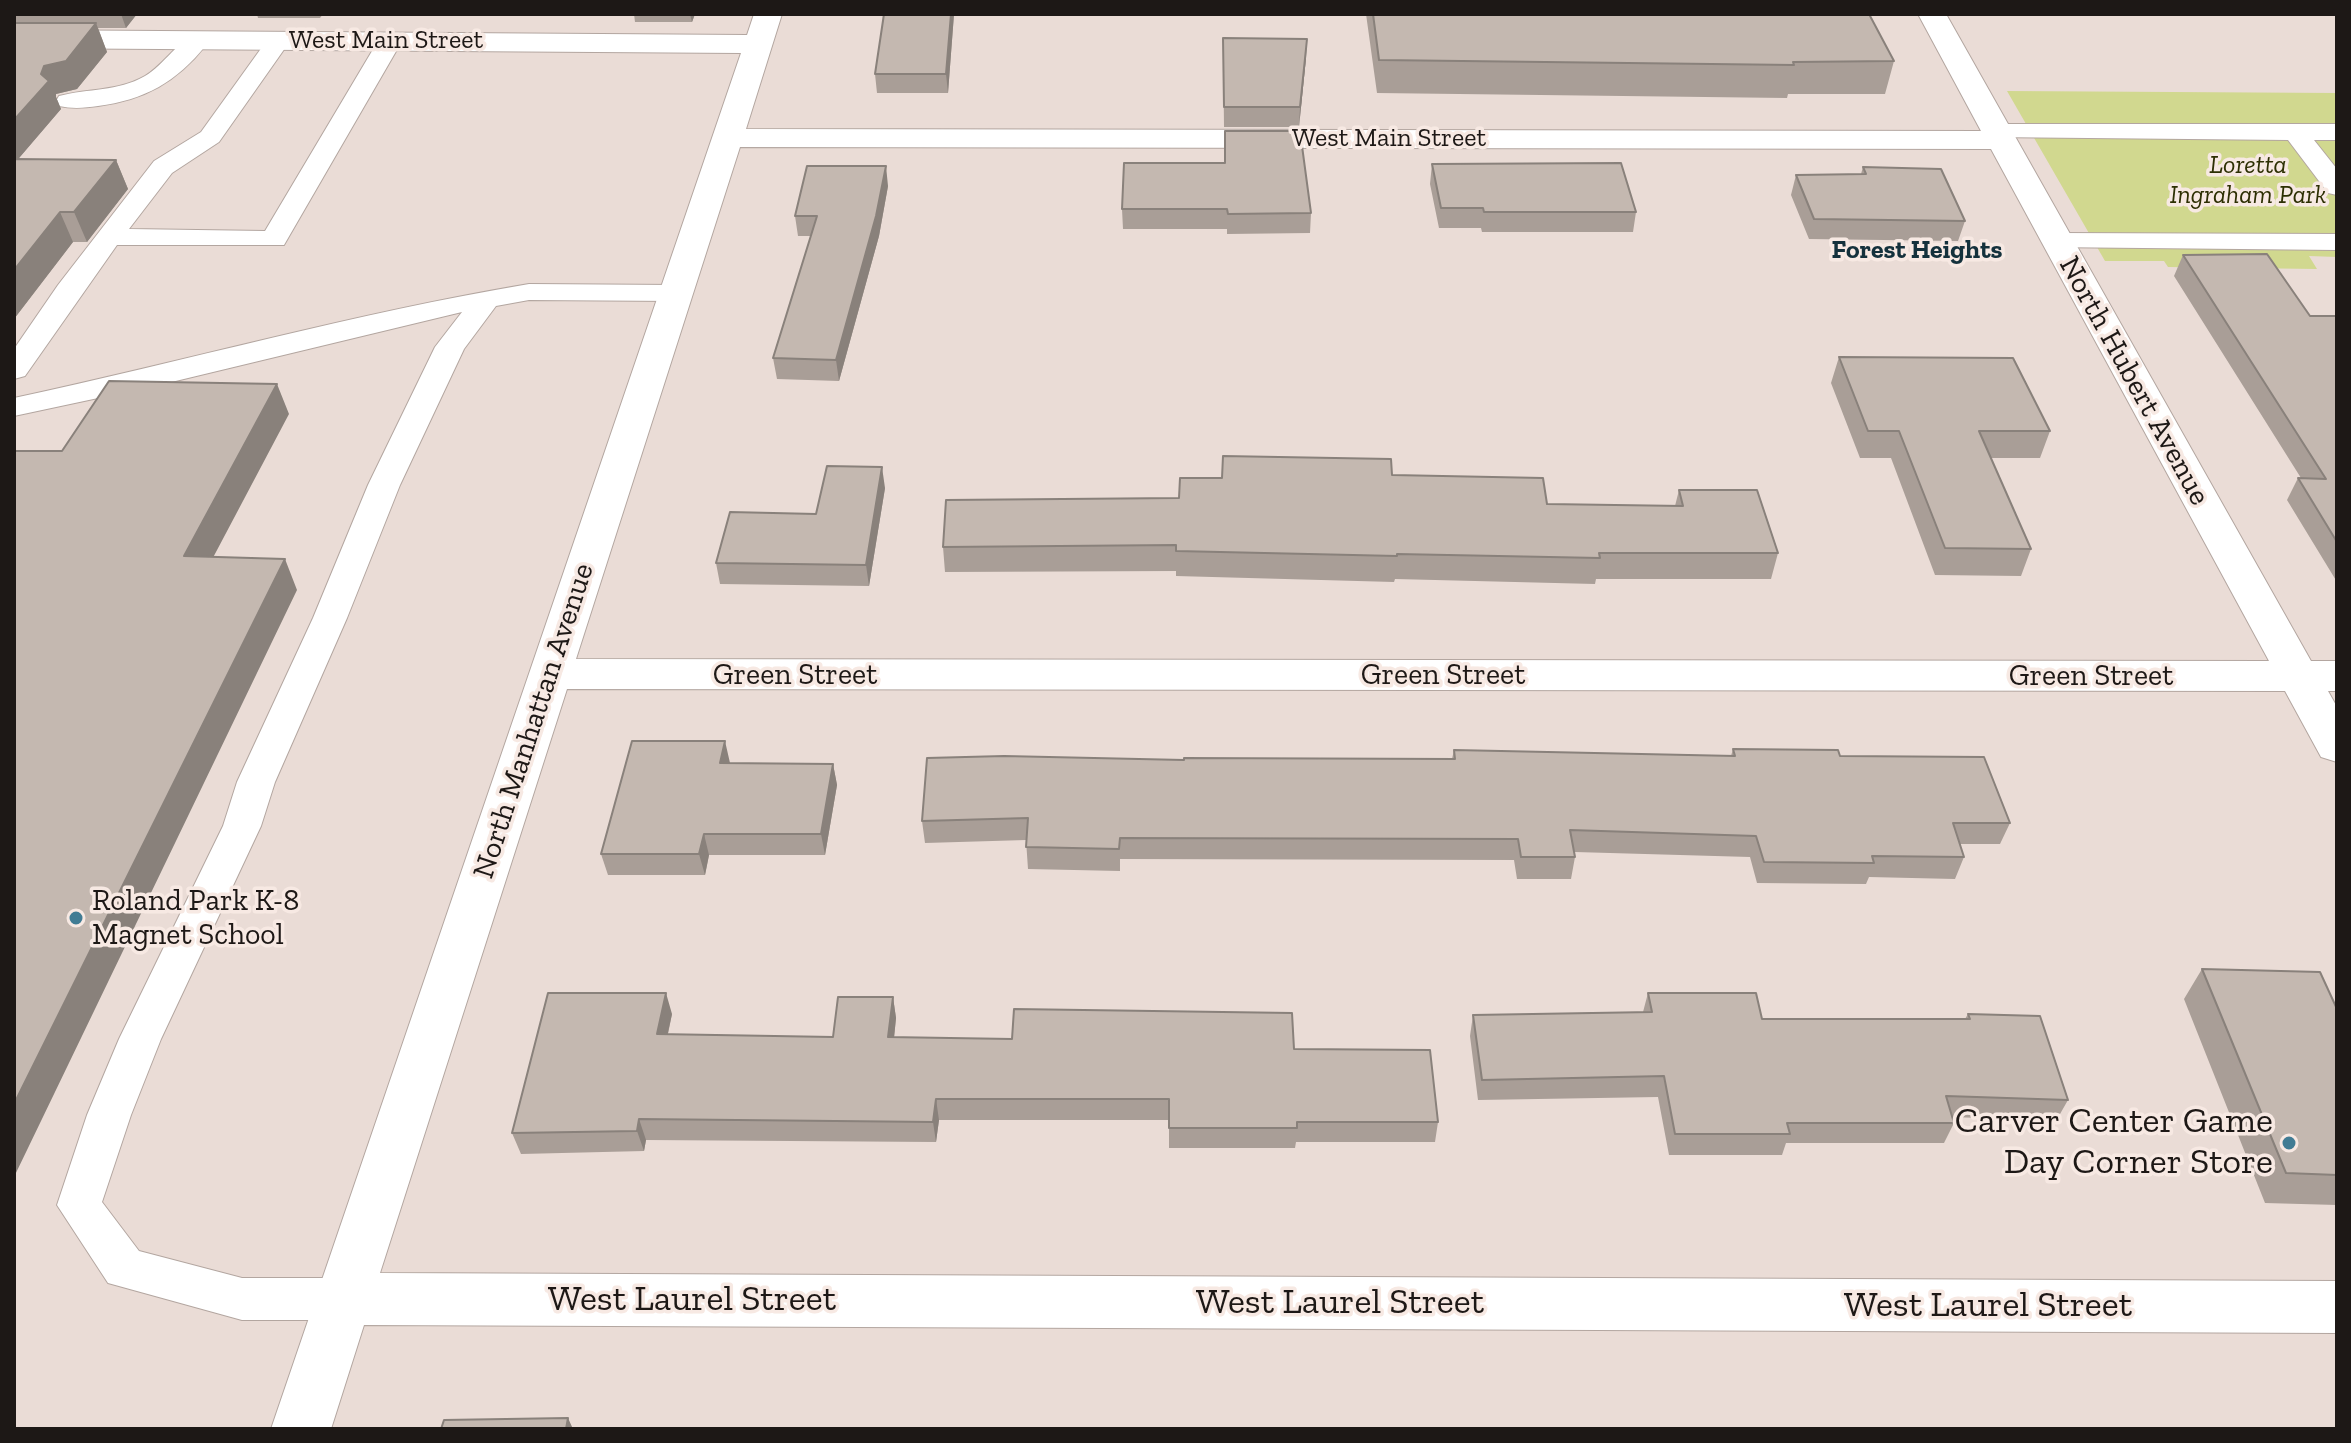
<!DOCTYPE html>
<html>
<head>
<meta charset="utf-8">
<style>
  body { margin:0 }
  #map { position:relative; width:2351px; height:1443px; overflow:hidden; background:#eadcd6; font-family:"Zilla Slab",serif }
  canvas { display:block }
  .frame { position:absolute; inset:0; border:16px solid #1d1816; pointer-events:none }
</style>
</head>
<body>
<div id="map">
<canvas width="2351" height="1443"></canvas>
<div class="frame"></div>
</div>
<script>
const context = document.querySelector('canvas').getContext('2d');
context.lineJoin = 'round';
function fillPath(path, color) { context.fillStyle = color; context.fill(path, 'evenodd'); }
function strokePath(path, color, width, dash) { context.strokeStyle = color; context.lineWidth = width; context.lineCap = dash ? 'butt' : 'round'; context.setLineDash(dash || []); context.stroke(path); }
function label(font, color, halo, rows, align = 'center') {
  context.font = font + ' "Zilla Slab",serif'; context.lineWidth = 7; context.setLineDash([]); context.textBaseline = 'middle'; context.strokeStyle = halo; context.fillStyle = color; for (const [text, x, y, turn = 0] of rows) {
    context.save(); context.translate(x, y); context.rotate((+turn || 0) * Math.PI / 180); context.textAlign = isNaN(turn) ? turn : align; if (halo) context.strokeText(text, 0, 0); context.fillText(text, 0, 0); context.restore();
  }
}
fillPath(new Path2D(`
  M2007,91L2337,93V257L2309,256L2317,269L2168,267L2164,261H2105Z`), '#d1d88f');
const lane = new Path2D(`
  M198,33L206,35L210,40L206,45C177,82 144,100 98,106C85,108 72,109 59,106L56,101L59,96C89,88 117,92 145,76C163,66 181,37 198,33Z
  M278,34L286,36L290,41L219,142L172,173L129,229L265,231L378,41L382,36H398L402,41L284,245H117L25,376L14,379V349L58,285L154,161L201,132L270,36Z
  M1997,124H2337V140H2314L2337,169V195L2328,193L2288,140L1988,137L1984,132L1988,127Z
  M2056,233L2337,234V250L2046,247L2042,241L2046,235Z
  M529,284L676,285L686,287L690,293L686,299L676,301L529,300L496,306L464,349L400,485L347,618L275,782L261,826L161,1039L131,1115L102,1202L139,1251L242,1278H343L359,1284L366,1299L359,1314L343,1320H242L108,1283L57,1205L87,1115L119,1039L223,826L237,782L313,618L368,485L435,347L462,312L159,385L14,416V398C186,361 356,313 529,284Z`);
const street = new Path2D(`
  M754,14H782L746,129L1981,131L1918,14H1946L2311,661H2337V691H2328L2337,707V762L2321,757L2285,691L567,689L380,1273L2337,1281V1333L364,1325L331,1429H271L741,53L14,48V30L747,35ZM740,147L1991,149L2269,661L576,659Z`);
strokePath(lane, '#b3a6a0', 2);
strokePath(street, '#b3a6a0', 2);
fillPath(lane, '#fff');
fillPath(street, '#fff');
fillPath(new Path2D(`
  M14,14H137L126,28H98L107,52L77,89L56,94V97L61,109L18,159L116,160L128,189L87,242H73L14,319Z
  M257,14H323L320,18H258Z
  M634,14H695L692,22H635Z
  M884,14H954L948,93H877L875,74Z
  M1366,14H1869L1894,61L1885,94H1788L1787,98L1377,93Z
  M1223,38L1306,58L1299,127H1224Z
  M1225,131L1311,213L1310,233L1227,234V229H1123L1122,209L1224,163Z
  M1432,164L1636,212L1633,232H1482L1481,228H1439L1430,184Z
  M1863,167L1965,221L1958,241L1809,239L1791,195L1796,175L1861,174Z
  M888,186L879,236L839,381L777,379L773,358L811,236H798L795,216Z
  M2183,255L2310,316H2337V582L2287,500L2298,478H2301L2174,276Z
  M1839,357L2050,431L2040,458H1991L2031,549L2021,576L1935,575L1891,458H1860L1831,383Z
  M1392,475L1547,504L1675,506L1679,490L1778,553L1771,579H1596L1595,584L1395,579L1394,582L1176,576V571L945,572L943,547L1179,498L1222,478Z
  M885,488L869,586L720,584L716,563L816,514Z
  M1733,749L1840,756L2010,823L2000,844H1960L1964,857L1955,879L1869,877L1866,884L1757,883L1750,857L1575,852V857L1571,879H1517L1514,860L1120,859V871L1028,869L1026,840L925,843L922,821L1184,760L1452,759L1454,750L1731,756Z
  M730,763L833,764L837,785L825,855H709L705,875H608L601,854Z
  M2202,969L2337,1009V1205L2265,1203L2184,999Z
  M1648,993L1762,1019H1965L1968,1014L2068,1100L2056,1121L1953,1117L1954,1123L1944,1143H1786L1782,1155H1669L1658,1097L1478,1100L1470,1036L1473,1015L1643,1012Z
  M893,997L896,1018L894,1037L1294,1049L1438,1122L1435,1142H1296L1295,1148H1169V1120H939L936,1142L646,1140L644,1151L521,1154L512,1133L672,1014L668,1034L833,1037Z`), '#a99e97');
fillPath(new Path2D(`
  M121,14H137L126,28Z
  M690,14H695L692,22Z
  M951,14H954L948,93L946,74Z
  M96,23L107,52L77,89L56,94V97L61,109L14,164V120L41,74L44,66Z
  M1307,39L1306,58L1299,127L1300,107Z
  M116,160L128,189L87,242L74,212Z
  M886,166L888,186L879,236L839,381L836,360Z
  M60,212L73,242L14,319V270Z
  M277,384L289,414L198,586L184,556Z
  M882,467L885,488L869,586L866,565Z
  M285,559L297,590L14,1177V1104Z
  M725,741L730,763H720Z
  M833,764L837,785L825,855L821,834Z
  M704,834L709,855L705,875L699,854Z
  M666,993L672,1014L663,1055L657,1034Z
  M893,997L896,1018L892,1058L888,1037Z
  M936,1099L939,1120L936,1142L933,1122Z
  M639,1119L646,1140L644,1151L637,1131Z
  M568,1418L573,1429H566Z`), '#89817b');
const building = new Path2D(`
  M884,14H951L946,74H875Z
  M1373,14H1869L1894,61L1793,62L1794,65L1379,60Z
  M14,23H96L66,61L44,66L41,74L49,81L14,120Z
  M1223,38L1307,39L1300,107H1224Z
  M1225,131H1300L1311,213L1228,214L1227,209H1122L1124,163H1225Z
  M14,159L116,160L74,212H60L14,270Z
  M1621,163L1636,212H1484L1483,208H1441L1432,164Z
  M807,166H886L876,216L836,360L773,358L817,216H795Z
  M1863,167L1941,169L1965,221L1814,219L1796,175L1866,174Z
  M2267,254L2310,316H2337V542L2298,478L2326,479L2183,255Z
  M1839,357L2013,358L2050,431H1979L2031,549L1945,548L1899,431H1868Z
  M109,381L277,384L184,556L285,559L14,1104V451H62Z
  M1223,456L1391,459L1392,475L1543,478L1547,504L1683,506L1679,490H1757L1778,553H1599L1600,558L1397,554V556L1176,551V545L943,547L946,500L1179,498L1180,478H1222Z
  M827,466L882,467L866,565L716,563L730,512L816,514Z
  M632,741H725L720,763L833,764L821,834H704L699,854H601Z
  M1733,749L1838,750L1840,756L1984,757L2010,823H1953L1964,857L1872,856L1874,863L1764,862L1756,836L1570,830L1575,857H1521L1518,839L1120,838L1119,849L1026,847L1028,818L922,821L927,758L1004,756L1184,760V758L1455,759L1454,750L1735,756Z
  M2202,969L2320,972L2337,1009V1175L2286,1173Z
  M548,993H666L657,1034L833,1037L838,997H893L888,1037L1012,1039L1014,1009L1292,1013L1294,1049L1430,1050L1438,1122H1297V1128H1169V1099H936L933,1122L639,1119L637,1131L512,1133Z
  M1648,993H1756L1762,1019H1970L1968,1014L2040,1016L2068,1100L1946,1096L1954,1123H1787L1790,1134H1675L1664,1076L1482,1080L1473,1015L1652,1012Z
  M568,1418L566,1429H441L444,1420Z`);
fillPath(building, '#c4b8b0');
strokePath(building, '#89817b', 2);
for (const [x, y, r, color] of [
  [76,918,8,"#417c94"],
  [2289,1143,8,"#417c94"]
]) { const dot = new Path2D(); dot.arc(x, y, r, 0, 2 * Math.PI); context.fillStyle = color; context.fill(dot); strokePath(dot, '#f7e9e3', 3); }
label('26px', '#1d1816', '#f7e9e3', [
  ["West Main Street",386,41],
  ["West Main Street",1389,139]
]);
label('italic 26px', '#2d2f03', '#f7e9e3', [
  ["Loretta",2248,166],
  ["Ingraham Park",2248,196]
]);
label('bold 26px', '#14313c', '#f7e9e3', [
  ["Forest Heights",1917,251]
]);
label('30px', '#1d1816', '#f7e9e3', [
  ["North Hubert Avenue",2134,381,61],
  ["Green Street",795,675],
  ["Green Street",1443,675],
  ["Green Street",2091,676],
  ["North Manhattan Avenue",534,721,-72]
]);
label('30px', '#1d1816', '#f7e9e3', [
  ["Roland Park K-8",92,901],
  ["Magnet School",92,935]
], 'left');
label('36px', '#1d1816', '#f7e9e3', [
  ["Carver Center Game",2273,1122],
  ["Day Corner Store",2273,1163]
], 'right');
label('36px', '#1d1816', '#f7e9e3', [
  ["West Laurel Street",692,1300],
  ["West Laurel Street",1340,1303],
  ["West Laurel Street",1988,1306]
]);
</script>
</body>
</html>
